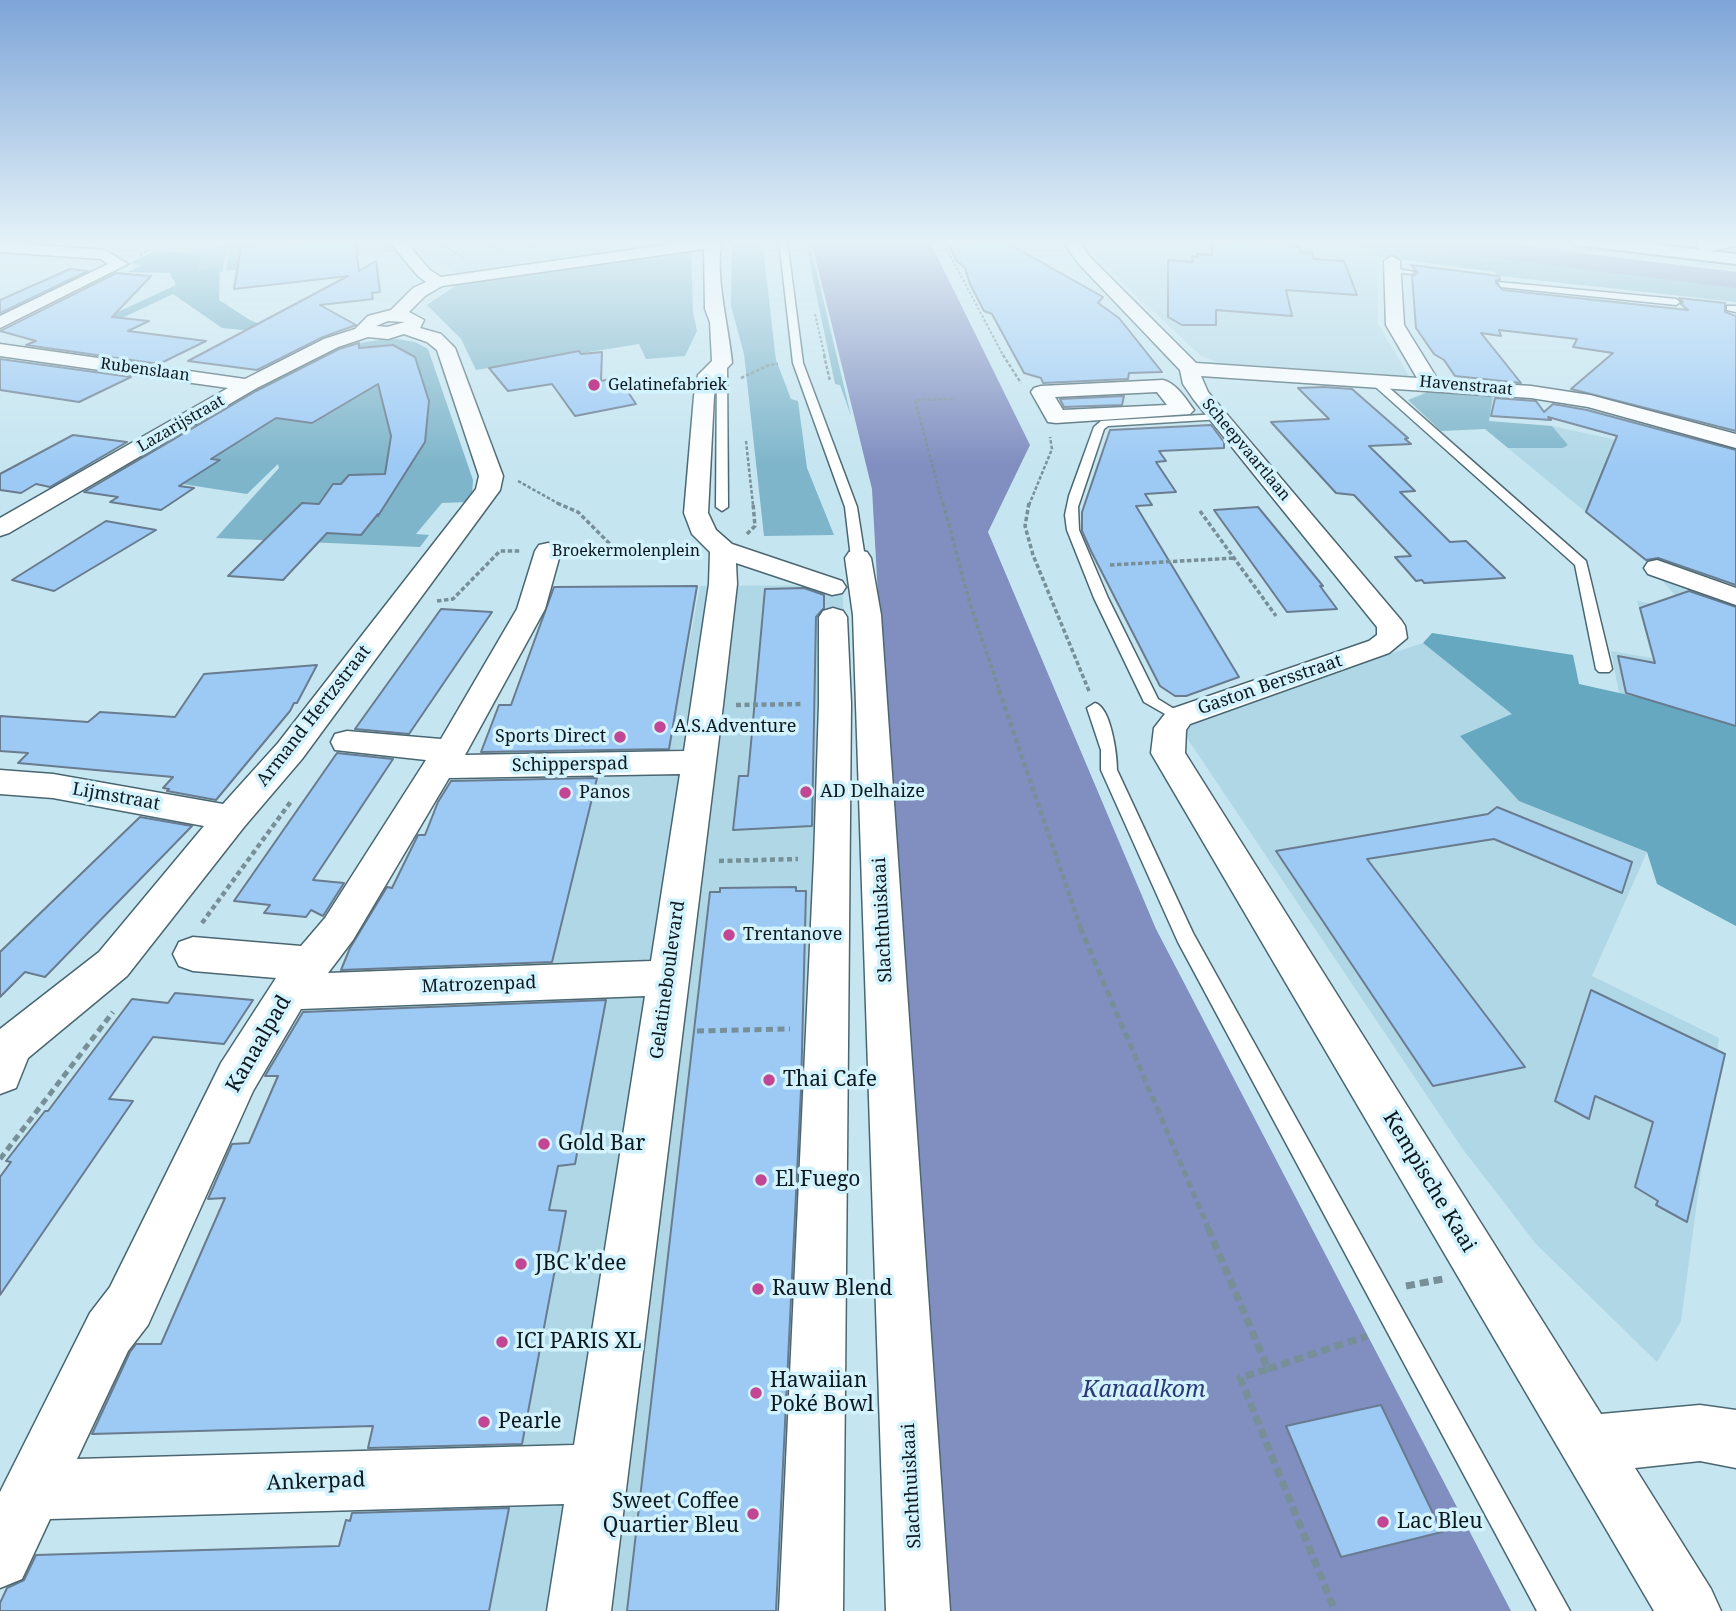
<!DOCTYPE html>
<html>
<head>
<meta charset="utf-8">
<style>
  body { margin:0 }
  canvas { display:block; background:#c5e5f0 }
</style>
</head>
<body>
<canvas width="1736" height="1611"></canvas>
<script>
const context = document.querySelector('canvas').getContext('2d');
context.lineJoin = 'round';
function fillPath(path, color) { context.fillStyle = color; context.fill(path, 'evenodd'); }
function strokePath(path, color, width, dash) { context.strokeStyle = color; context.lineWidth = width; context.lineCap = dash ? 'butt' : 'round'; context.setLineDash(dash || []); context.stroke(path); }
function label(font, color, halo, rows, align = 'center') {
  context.font = font + ' "Noto Serif",serif'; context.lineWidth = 7; context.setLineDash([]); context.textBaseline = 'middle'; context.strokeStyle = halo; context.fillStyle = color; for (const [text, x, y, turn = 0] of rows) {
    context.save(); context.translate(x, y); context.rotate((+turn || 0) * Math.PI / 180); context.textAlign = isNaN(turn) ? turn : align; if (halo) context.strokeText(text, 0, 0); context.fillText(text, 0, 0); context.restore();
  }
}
fillPath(new Path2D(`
  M406,240H699L458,274L430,258Z
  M1087,240H1312L1374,248L1377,256L1378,324L1409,376L1218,363L1200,355L1127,287L1096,254Z
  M1552,426L1621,441L1736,486V719L1619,693L1611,651L1652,658L1637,601L1687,609L1645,561L1508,448H1563L1568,445Z
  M842,585L844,619L817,1611H468L549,1211L530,1003L594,753L669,751L700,586Z
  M1423,643L1513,714L1519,800L1647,852L1592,976L1719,1038L1681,1321L1657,1362L1536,1244L1462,1148L1185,735L1189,725L1205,715Z`), '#b0d7e6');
fillPath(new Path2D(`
  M271,240H283L241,246L239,258L356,247L355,240H359L361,255L383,252L382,245L395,243L402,250L226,271L230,246L224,260L223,272H219L220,268L199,270L200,250Z
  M762,240L776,360L791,399L798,401L807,468L834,535L764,536L744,354L731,306L732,241Z
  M805,240H809L851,416L840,385L835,384Z
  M1312,240H1389L1732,285L1736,288V302L1499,276L1495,272L1377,256L1374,248Z
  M691,249L693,312L697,331L685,356L646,359L639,344L476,370L461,339L427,305L461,282Z
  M397,339L415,342L428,349L473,480L472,495L467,502L442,503L416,534L429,535L420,547L216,538L279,468L278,464L247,494L111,473L160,444L237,431L252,433L259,428L238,402C291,371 333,340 397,339Z
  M1428,392L1493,396L1489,421L1552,426L1568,445L1563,448H1508L1485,429L1441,431L1408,400Z`), '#7eb5ca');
fillPath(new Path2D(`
  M157,250L184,253L201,251L199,270L220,267L219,300L250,320L284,334L222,328L173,294L120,319L105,318L176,285L170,273L128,272L142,265L130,263Z
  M1432,633L1573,655L1579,684L1736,719V926L1657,884L1647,852L1519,801L1460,736L1512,714L1423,643Z`), '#65a8c0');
fillPath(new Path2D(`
  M811,240H929L1030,445L988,532L1156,929L1511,1611H935L872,489Z`), '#808ec0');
fillPath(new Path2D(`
  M1400,240H1474L1736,272V288L1412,248L1403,245Z`), '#808ec0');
const building = new Path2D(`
  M295,240H355L359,271L376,261L380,292L372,293L373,299L320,305L356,325L323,337L257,370L188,361L348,276L234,289L241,246Z
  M946,240H1002L1103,297L1098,303L1119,318L1162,372L1129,373L1128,379L1043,383L1041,378L1024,373L992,314L984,311L970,284L965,268L957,261Z
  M1211,240L1290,243L1291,246L1299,247L1301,252L1312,253L1314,259L1344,261L1357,295L1286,290L1292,316L1216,310V325H1182L1168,317V260L1193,262L1192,256L1197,257V254L1212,255Z
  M1411,265L1499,276L1500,280H1496V283L1503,290L1688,310L1681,304L1683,302L1679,298L1725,303V312L1736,316V431L1571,389L1613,353L1573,347L1577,339L1499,330L1501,336L1481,333L1521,383L1455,376L1444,360L1434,354L1416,328L1412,276L1418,273Z
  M70,269L88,271L0,313V300Z
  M116,273L151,276L112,317L149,321L128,331L206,341L159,364L26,345L36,341L0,331Z
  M359,343V348L393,345L415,357L429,401L425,442L378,516V514L361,535L327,533L283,580L228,576L302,503L319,504L333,484H341L349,475L385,474L391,436L378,384L312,423L276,418L211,459L220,460L179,486L194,488L161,510L110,502L118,497L84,492L256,391L339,349Z
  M579,351L581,354L602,352L601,381L618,377L636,404L575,416L552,384L508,391L489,368Z
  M0,359L131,377L79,402L0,390Z
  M1324,387L1352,389L1408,438L1405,439L1411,444L1369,446L1415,491L1400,492L1450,542L1466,541L1505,578L1424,583L1422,580L1416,581L1395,557L1411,556L1354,495L1336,493L1271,422L1329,419L1298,388Z
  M1124,396L1122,405L1064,407L1060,399Z
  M1495,398L1536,401L1544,412L1553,404L1587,410L1736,450V585L1658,558L1646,560L1586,512L1617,436L1548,417L1551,420L1491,416Z
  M1211,425L1224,442V448L1159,451L1166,461L1156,462L1176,492L1145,494L1152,505L1136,506L1239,677L1186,696H1175L1160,686L1091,551L1082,531V512L1110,430Z
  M73,435L127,442L50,487L36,484L21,493L0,490V474Z
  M1258,507L1323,586H1320L1337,609L1287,612L1214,510Z
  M106,521L156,530L54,591L12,580Z
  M697,586L669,749L481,752L499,705H511L554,587Z
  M804,588L824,595V608L816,617L812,826L733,830L739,776H748L765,589Z
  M1689,591L1736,607V726L1626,693L1618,656L1655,663L1640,608Z
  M441,609L492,612L409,734L355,729Z
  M317,665L297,703H294L290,711L216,800L167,791L169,789L163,788L173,777L18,763L28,753L0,751V716L88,722L100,712L175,717L204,674Z
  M337,753L393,759L313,880L344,883L323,916L311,910L306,917L264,913L270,905L234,901Z
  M597,778L552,962L341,970L350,948L387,887L392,888L418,835H425L438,802L451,781Z
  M1497,807L1632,862L1622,893L1494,839L1367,859L1525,1067L1433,1086L1276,851L1488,814Z
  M140,817L192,826L45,977L25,972L0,997V952Z
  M796,887V891H806L801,1090L776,1611H627L710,892H720V888Z
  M1591,990L1725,1054L1687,1222L1656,1205L1658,1201L1635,1187L1653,1122L1595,1096L1589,1119L1555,1101Z
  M175,993L253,1000L224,1044L153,1037L109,1099L133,1101L0,1295V1177L11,1162L6,1161L45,1111H48L132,999L168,1003Z
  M606,1000L575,1164L558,1166L549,1210L566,1211L522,1444L368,1448L373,1426L92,1434L130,1352L136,1344H161L225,1198L208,1199L232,1144L249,1143L278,1076H265L303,1012Z
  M1381,1405L1442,1532L1341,1557L1286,1426Z
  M509,1508L489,1611H0V1603L7,1588L24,1580L36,1555L339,1546L346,1520L350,1521L352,1513Z`);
fillPath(building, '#9dcaf5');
strokePath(building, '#697c8f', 2);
const lane = new Path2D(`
  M779,240H787L803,363L857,507L865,558L863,561L858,562L851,558L845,507L793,363Z
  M1389,268L1415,272L1411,274L1392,272Z
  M1498,282L1676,299L1680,302L1676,305L1501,287Z
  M1727,306H1736V312L1727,310Z
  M722,360L727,363L728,507L722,511L716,507L717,363Z
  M1370,378H1378L1586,561L1612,669L1609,672H1599L1596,669L1575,565L1370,382Z
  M1218,414L1222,415V419L1108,426L1104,429L1078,507L1079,530L1108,598L1158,699L1187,717L1179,722L1144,702L1094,598L1067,530L1065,515L1069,496L1094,427L1101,421Z
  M1095,703C1111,707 1117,755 1117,770L1193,933L1570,1611H1537L1178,942L1101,770V750L1087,708Z`);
const street = new Path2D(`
  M388,240H404L430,270L441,277L700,240H722C714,274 729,327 732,363L718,377L714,396L708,513L716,530L732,544L842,581L846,587L842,593L832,595L736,563L737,584L723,705L611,1611H547L564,1504L50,1519L22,1579L0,1588V1492L90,1313L110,1287L221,1063L276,978L193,971L179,966L173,954L179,942L193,937L301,946L325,918L426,760L335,750L331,742L335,734L347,731L441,739L517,609L535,551L539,545L548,543L557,545L561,551L545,609L465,755L684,751L709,584L710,552L692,534L684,513L694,396L698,375L712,361L710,322L705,309L704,249L442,286L425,296L409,312L424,320L420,328L441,334L455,348L503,476L500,490L302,759L244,827L127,976L28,1058L16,1088L0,1094V1029L99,952L204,826L53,798L0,794V770L53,774L223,804L278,743L476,489L479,476L437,350L427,342L404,334L388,339L368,337L338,347L255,389L9,533L0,536V518L228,388L0,356V344L245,379L324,339L355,329L368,316L391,310L413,288L426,282L418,276ZM388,321L405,322L387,327L376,326ZM680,774L651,961L328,973L353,940L449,778ZM645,996L574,1445L77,1459L128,1351L148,1325L253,1091L301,1009Z
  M1062,240H1078L1090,257L1196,363L1417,378L1386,325L1384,261L1392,256L1400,261L1404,325L1438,380L1531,386L1590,395L1736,434V448L1588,407L1531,398L1201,376L1208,392L1401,620L1405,626L1407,638L1389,653L1190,724L1186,730L1185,753L1601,1414L1700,1405L1736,1410V1468L1700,1461L1635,1468L1711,1589L1721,1611H1654L1151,753L1154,728L1168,710L1369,641L1377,635V627L1194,400L1183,384L1180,370L1078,263Z
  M0,242L105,250L128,264L0,328V316L108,264L101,259L0,252Z
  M1163,380C1176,383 1186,399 1194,410L1190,414L1056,423L1048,422L1031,392L1034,388L1041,386ZM1157,392L1167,405L1063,410L1055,397Z
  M858,550L867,552L871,558L881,615L950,1611H886L853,615L845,558L849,552Z
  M1657,560L1736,588V605L1648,574L1644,568L1648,562Z
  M833,608L843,611L847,617L851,704L843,1611H779L814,859L819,704V617L823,611Z`);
const primary = new Path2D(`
  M1714,240H1736V246L1704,252L1696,247L1698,243Z`);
const highway = new Path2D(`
  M1567,240H1618L1736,254V264L1575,245Z`);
strokePath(lane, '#4a6771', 3);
strokePath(street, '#4a6771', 3);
strokePath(primary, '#4a6771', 4);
strokePath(highway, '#4a6771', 4);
strokePath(new Path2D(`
  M480,240L503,251
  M522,240L536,247
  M942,240L1004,357
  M1485,240L1558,249
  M435,241L464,258
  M157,247L197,250L260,240
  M140,255L160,244L158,240
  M815,314L825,357`), '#778f97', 2, [2.5, 2]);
strokePath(new Path2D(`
  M824,355L830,381
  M1003,355L1021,383
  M741,378L769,365L778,364
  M746,441L753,505
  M518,481L561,505
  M943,505L915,400L956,399
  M1029,505L1052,449L1050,437`), '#778f97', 2.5, [3.5, 2]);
strokePath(new Path2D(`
  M557,503L578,512L618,552
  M943,503L971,607L1000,692
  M1029,503L1025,526L1033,555L1089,691
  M1200,511L1276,616
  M747,534L755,526L753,503
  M574,554L688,551
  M1110,565L1235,558
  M437,601L453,599L500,551H520`), '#778f97', 3.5, [4.5, 2.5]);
strokePath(new Path2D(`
  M999,690L1081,929
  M736,705L804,704
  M719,861L798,859
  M202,923L292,800`), '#778f97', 4.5, [5, 3.5]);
strokePath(new Path2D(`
  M1080,927L1209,1230
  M697,1031L790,1029
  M0,1159L113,1012`), '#778f97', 5, [7, 4.5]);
strokePath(new Path2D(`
  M1208,1228L1268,1369L1240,1378L1335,1611
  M1406,1286L1443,1279
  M1268,1369L1367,1336`), '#778f97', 7, [9, 5]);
fillPath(lane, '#fff');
fillPath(street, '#fff');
fillPath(primary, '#fff');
fillPath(highway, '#fff');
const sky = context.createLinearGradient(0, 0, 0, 466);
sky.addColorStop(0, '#7ea5d8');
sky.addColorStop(0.52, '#e5f3f8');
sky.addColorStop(1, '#e5f3f800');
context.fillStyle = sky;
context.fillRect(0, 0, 1736, 466);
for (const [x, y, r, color] of [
  [594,385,7,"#c34694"],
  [660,727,7,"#c34694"],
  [620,737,7,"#c34694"],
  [806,792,7,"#c34694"],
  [565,793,7,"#c34694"],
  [729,935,7,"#c34694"],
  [769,1080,7,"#c34694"],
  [544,1144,7,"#c34694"],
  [761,1180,7,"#c34694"],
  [521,1264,7,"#c34694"],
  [758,1289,7,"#c34694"],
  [502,1342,7,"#c34694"],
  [756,1393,7,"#c34694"],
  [484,1422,7,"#c34694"],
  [753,1514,7,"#c34694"],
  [1383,1522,7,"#c34694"]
]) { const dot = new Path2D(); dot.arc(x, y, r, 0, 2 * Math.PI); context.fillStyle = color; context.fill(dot); strokePath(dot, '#d2f2fe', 2.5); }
label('16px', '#0d191d', '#d2f2fe', [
  ["Rubenslaan",145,370,8],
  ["Havenstraat",1466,386,5],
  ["Lazarijstraat",181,424,-30],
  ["Scheepvaartlaan",1246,450,50],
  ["Broekermolenplein",626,551]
]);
label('16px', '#0d191d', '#d2f2fe', [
  ["Gelatinefabriek",608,385]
], 'left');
label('18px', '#0d191d', '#d2f2fe', [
  ["Gaston Bersstraat",1270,685,-19],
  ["Armand Hertzstraat",314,716,-52],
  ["Schipperspad",570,765,-1],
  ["Lijmstraat",116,797,10],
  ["Slachthuiskaai",883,920,-93],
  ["Gelatineboulevard",668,980,-82],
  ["Matrozenpad",479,985,-2],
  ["Slachthuiskaai",912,1486,-93]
]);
label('18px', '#0d191d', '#d2f2fe', [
  ["A.S.Adventure",674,727],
  ["Sports Direct",606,737,"right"],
  ["AD Delhaize",820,792],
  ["Panos",579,793],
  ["Trentanove",743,935]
], 'left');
label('21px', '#0d191d', '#d2f2fe', [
  ["Kanaalpad",259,1044,-60],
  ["Kempische Kaai",1429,1182,59],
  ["Ankerpad",316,1482,-2]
]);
label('21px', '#0d191d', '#d2f2fe', [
  ["Thai Cafe",783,1080],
  ["Gold Bar",558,1144],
  ["El Fuego",775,1180],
  ["JBC k'dee",535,1264],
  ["Rauw Blend",772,1289],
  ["ICI PARIS XL",516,1342],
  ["Hawaiian",770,1381],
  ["Poké Bowl",770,1405],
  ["Pearle",498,1422],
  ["Sweet Coffee",739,1502,"right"],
  ["Quartier Bleu",739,1526,"right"],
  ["Lac Bleu",1397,1522]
], 'left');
label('italic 23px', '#2b3775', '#d2f2fe', [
  ["Kanaalkom",1144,1390]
]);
</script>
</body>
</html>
